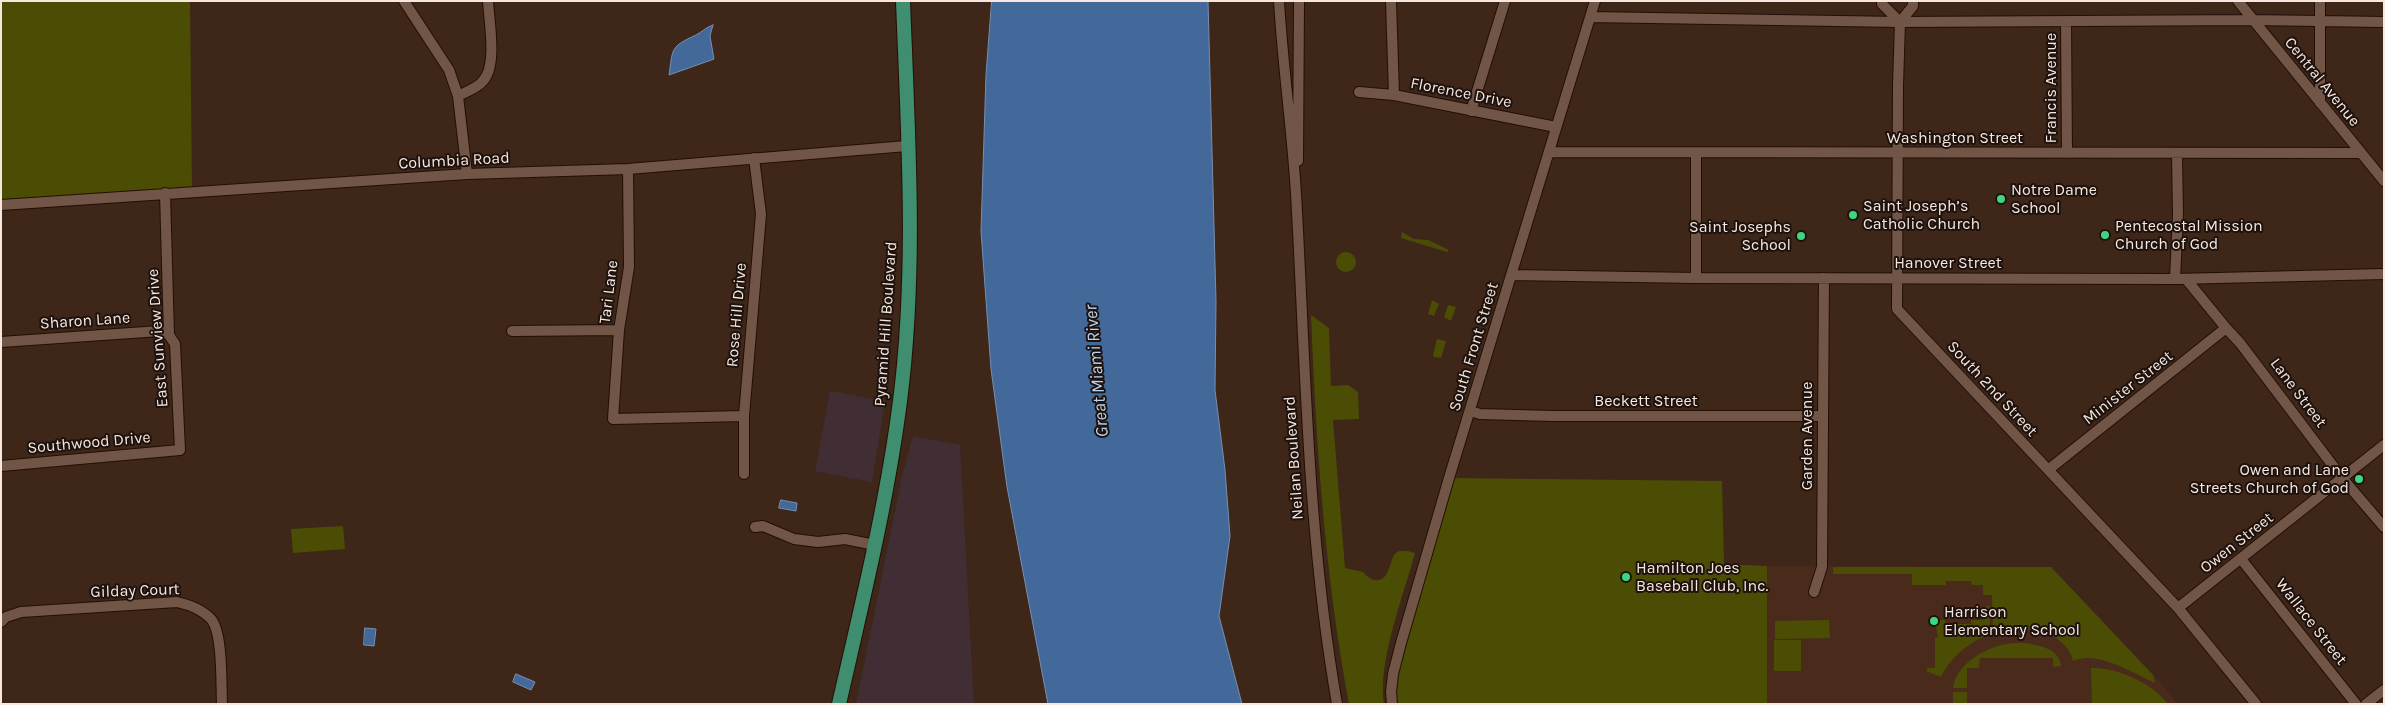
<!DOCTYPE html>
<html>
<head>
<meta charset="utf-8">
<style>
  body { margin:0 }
  #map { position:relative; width:2385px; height:705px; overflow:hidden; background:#3e2619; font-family:Karla,sans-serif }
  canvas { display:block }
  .frame { position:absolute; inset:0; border:2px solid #f7e7de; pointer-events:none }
</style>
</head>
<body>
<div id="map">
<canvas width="2385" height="705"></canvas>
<div class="frame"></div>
</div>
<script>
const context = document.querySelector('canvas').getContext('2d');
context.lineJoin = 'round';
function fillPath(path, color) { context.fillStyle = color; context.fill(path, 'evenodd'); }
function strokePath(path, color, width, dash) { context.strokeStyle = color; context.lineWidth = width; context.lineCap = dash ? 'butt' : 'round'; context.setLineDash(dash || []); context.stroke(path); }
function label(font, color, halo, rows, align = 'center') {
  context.font = font + ' Karla,sans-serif'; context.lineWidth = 4; context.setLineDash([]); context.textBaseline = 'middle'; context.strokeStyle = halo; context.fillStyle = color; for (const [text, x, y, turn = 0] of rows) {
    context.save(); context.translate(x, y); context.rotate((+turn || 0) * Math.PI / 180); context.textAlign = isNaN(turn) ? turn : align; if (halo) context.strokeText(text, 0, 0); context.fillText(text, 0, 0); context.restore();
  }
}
fillPath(new Path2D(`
  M830,391L885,401L872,482L815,471Z
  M913,436L960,445L974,704H856L902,477Z`), '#412e34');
fillPath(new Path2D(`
  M1767,566L2051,567L2160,682L2177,704H1767Z`), '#4a2b1b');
fillPath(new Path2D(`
  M1,1H190L192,192L1,205Z
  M1402,232L1414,239L1428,240L1449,250L1447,252L1401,238Z
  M1336 262a10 10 0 1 1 20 0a10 10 0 1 1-20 0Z
  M1432,300L1439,304L1434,316L1428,314Z
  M1448,305L1456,307L1451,321L1444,317Z
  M1311,315L1329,328L1331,386L1348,385L1358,392L1359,419L1333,420L1345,568L1363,572C1368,579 1379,585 1386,575C1395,561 1388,545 1415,553C1404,594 1377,663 1384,704H1349C1325,575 1316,445 1311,315Z
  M1437,339L1446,341L1441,358L1434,357L1433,355Z
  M1449,478L1722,481L1724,564L1767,566V704H1392L1391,692Z
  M343,526L345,549L293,553L291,529Z
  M1833,567H2051L2153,675L2155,683C2132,673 2098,650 2073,661C2065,628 2020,625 1993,632L1992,595H1983V585H1972L1971,581H1946V585H1912V574H1833Z
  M1990,606V633C1968,644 1952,655 1941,677L1926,671L1928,668H1935V638L1938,637L1935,620H1945L1946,624H1971V620H1983V607Z
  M1829,620L1830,638L1775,639V621Z
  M1774,640H1801V671H1774Z
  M2026,643C2040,646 2059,648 2061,666L2053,667V658H1980L1979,668H1967V688H1953C1955,667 1982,649 2002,645C2009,643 2018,643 2026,643Z
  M2091,668C2116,667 2153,683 2168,704H2092Z
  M1953,692H1967V704H1953Z`), '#4b4d05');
const water = new Path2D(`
  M992,1H1208L1216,301L1215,390L1225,470L1230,536L1219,616L1242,704H1048L1007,487L991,369L981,231L986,75Z
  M713,25L710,36L714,59L669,75C673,48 670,47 696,35C702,32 706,27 713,25Z
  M781,500L797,503L796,511L779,508Z
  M365,628L376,629L374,646L364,645Z
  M516,674L535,682L531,690L513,682Z`);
fillPath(water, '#42699a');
strokePath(water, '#788fae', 1);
const minor = new Path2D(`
  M404,1L449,70L458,96L467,174
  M1279,1C1283,72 1294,141 1297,212C1306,378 1308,538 1337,704
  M1391,1L1394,95
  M1882,1V4L1900,22
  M1913,1V6L1900,22L1898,85L1897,309L2178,608L2256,704
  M2238,1L2384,181
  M1590,17L1900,22L2253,20L2384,22
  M2066,22L2067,153
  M1359,92L1394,95L1556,127
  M458,96C466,92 477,88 482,82C498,67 489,22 488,1
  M2320,103V1
  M1471,111L1505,1
  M1550,152L2361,153
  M1696,153V278
  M1298,161L1299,1
  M628,169L629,267L619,330L613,419L744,416
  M1,205L467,174L628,169L907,146
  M1511,275L1696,278L2175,279L2384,274
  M2175,279L2178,215L2177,155
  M2186,279L2226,328L2240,343L2343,479L2384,527
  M512,331L619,330
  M1,342L160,331L169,335
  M1470,411L1480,414L1552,416H1822
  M1,466L180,450L175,344L169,335L165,193
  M2048,470L2226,328
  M744,474V416L761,214L754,158
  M755,527L763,526L794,539L818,542L845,539L875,545
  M2241,559L2356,704
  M1814,592L1822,567L1824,278
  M2178,608L2384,445
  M1,622L6,617L21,612L177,602C190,605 202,609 211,619C223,633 221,684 222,704
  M1392,704L1391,692L1393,674L1401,643L1449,478L1595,1
  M2366,704L2384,690`);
const major = new Path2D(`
  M839,704C862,603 887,503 900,401C917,269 908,134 903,1`);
strokePath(minor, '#240e04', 12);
strokePath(major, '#240e04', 16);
strokePath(minor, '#715647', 10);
strokePath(major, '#408e70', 14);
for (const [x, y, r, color] of [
  [2001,199,5,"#3cd77e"],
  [1853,215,5,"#3cd77e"],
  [2105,235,5,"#3cd77e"],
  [1801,236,5,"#3cd77e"],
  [2359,479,5,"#3cd77e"],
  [1626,577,5,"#3cd77e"],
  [1934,621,5,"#3cd77e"]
]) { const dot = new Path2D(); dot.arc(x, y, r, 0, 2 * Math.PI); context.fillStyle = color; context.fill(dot); strokePath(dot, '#1d120d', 2); }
label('16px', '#f7e7de', '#1d120d', [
  ["Central Avenue",2322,82,51],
  ["Francis Avenue",2051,88,-90],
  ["Florence Drive",1461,93,11],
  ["Washington Street",1955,138],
  ["Columbia Road",454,161,-3],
  ["Hanover Street",1948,263],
  ["Tari Lane",609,292,-83],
  ["Rose Hill Drive",737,315,-85],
  ["Sharon Lane",85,321,-4],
  ["Pyramid Hill Boulevard",886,324,-86],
  ["East Sunview Drive",158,338,-94],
  ["South Front Street",1474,347,-73],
  ["Minister Street",2128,388,-38],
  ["South 2nd Street",1992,389,47],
  ["Lane Street",2298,393,53],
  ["Beckett Street",1646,401],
  ["Garden Avenue",1807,436,-90],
  ["Southwood Drive",89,443,-5],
  ["Neilan Boulevard",1294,458,-94],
  ["Owen Street",2237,543,-38],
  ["Gilday Court",135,591,-2],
  ["Wallace Street",2311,622,52]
]);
label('16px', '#f7e7de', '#1d120d', [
  ["Notre Dame",2011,190],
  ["School",2011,208],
  ["Saint Joseph’s",1863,206],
  ["Catholic Church",1863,224],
  ["Pentecostal Mission",2115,226],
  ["Church of God",2115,244],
  ["Saint Josephs",1791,227,"right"],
  ["School",1791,245,"right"],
  ["Owen and Lane",2349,470,"right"],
  ["Streets Church of God",2349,488,"right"],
  ["Hamilton Joes",1636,568],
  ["Baseball Club, Inc.",1636,586],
  ["Harrison",1944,612],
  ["Elementary School",1944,630]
], 'left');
label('italic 18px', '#bcd3f0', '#1d120d', [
  ["Great Miami River",1097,371,-95]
]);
</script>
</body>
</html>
